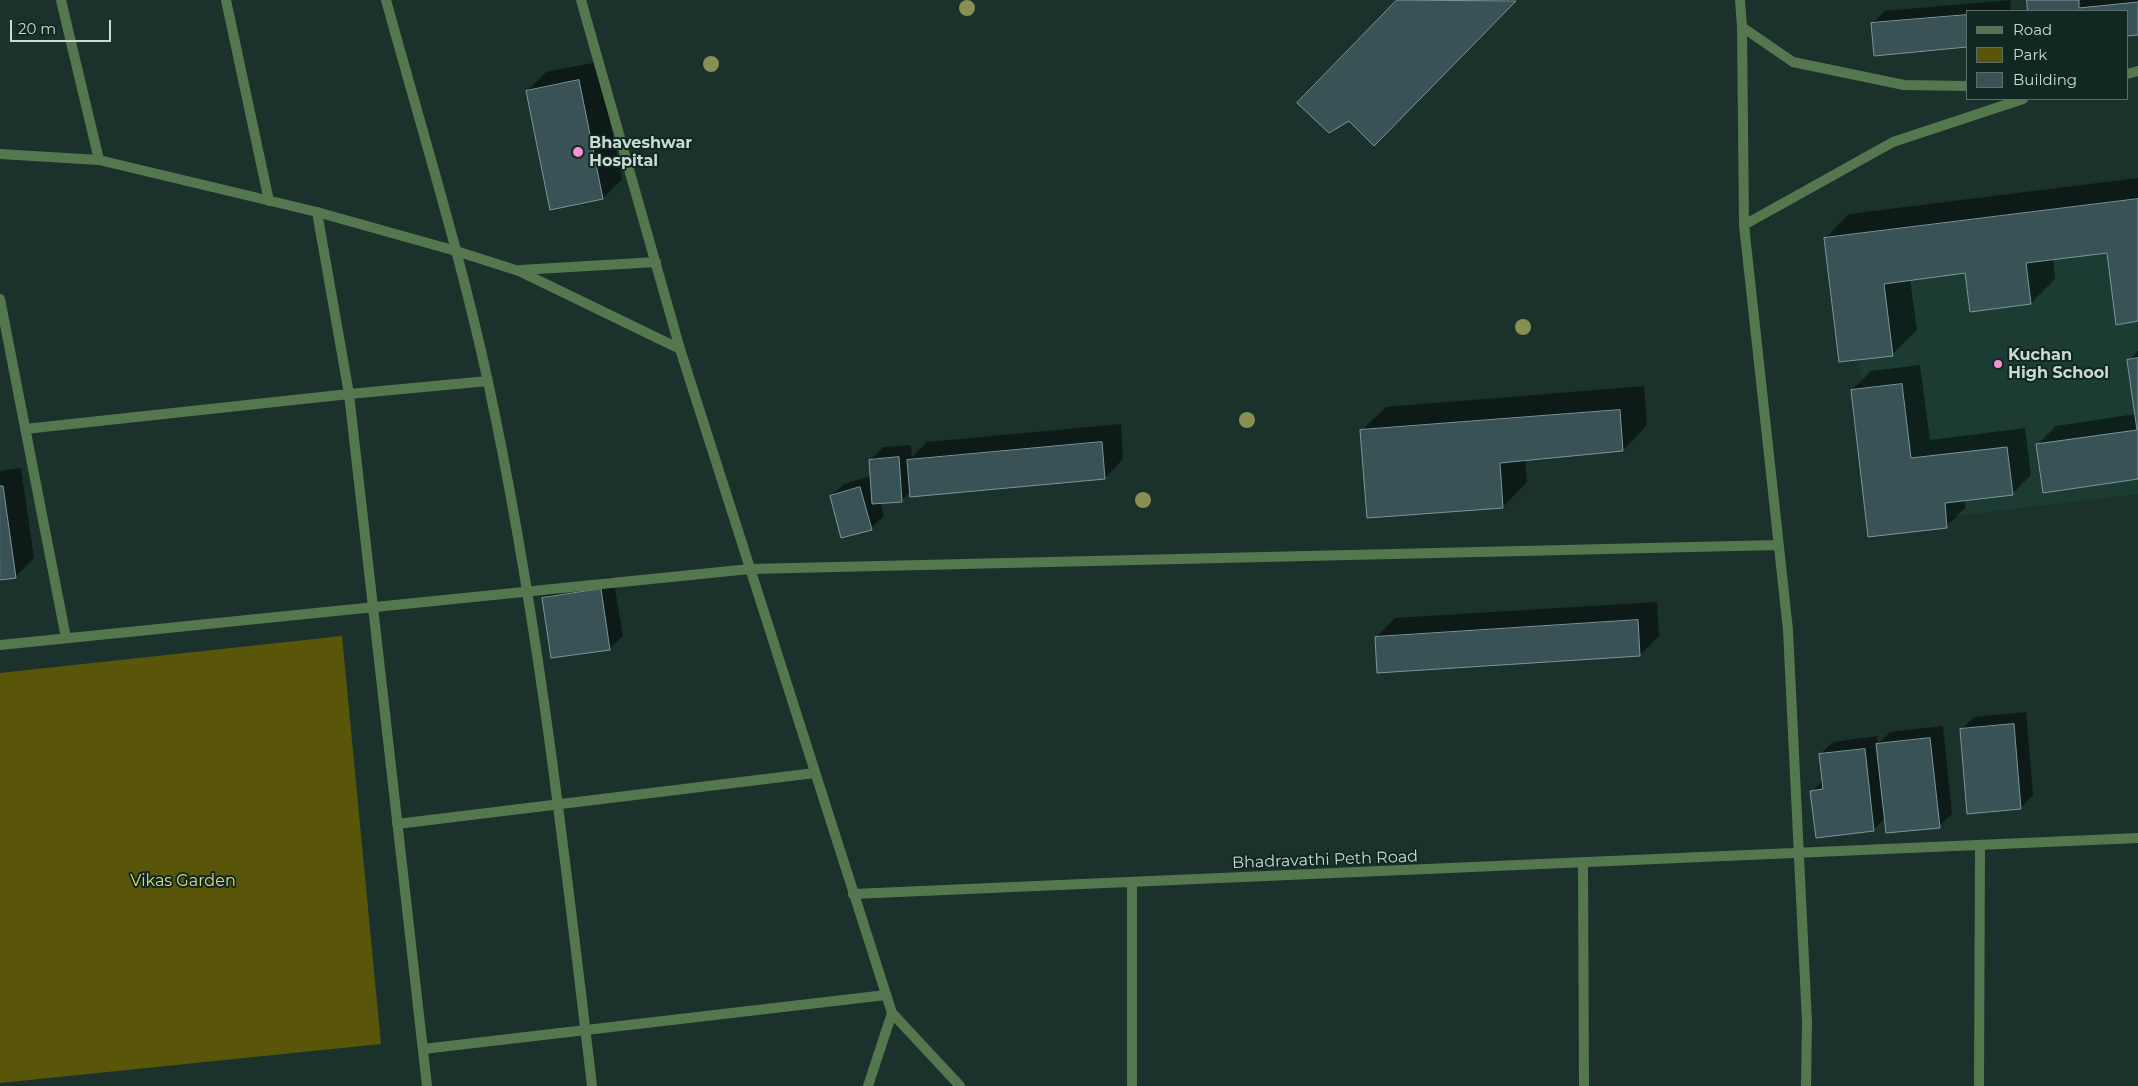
<!DOCTYPE html>
<html>
<head>
<meta charset="utf-8">
<style>
  body { margin:0 }
  #map { position:relative; width:2138px; height:1086px; overflow:hidden; background:#1a322b; font-family:Montserrat,sans-serif }
  canvas { display:block }
  .legend { position:absolute; left:1966px; top:10px; width:162px; height:90px; box-sizing:border-box; background:#102821; border:1px solid #5b6f69; margin:0; padding:6px 9px; list-style:none; font-size:15px; color:#cbd9d4 }
  .legend li { display:flex; align-items:center; gap:10px; height:25px }
  .legend b { width:25px; border:1px solid #5b6f69 }
  .scale { position:absolute; left:10px; top:20px; width:101px; height:22px; box-sizing:border-box; border:2px solid #cbd9d4; border-top:0; padding-left:6px; font-size:15px; line-height:18px; white-space:nowrap; color:#cbd9d4; -webkit-text-stroke:4px #102821; paint-order:stroke }
</style>
</head>
<body>
<div id="map">
<canvas width="2138" height="1086"></canvas>
<ul class="legend">
<li><b style="height:6px;background:#55774f"></b>Road</li>
<li><b style="height:14px;background:#59560a"></b>Park</li>
<li><b style="height:14px;background:#385256"></b>Building</li>
</ul>
<div class="scale">20 m</div>
</div>
<script>
const context = document.querySelector('canvas').getContext('2d');
context.lineJoin = 'round';
function fillPath(path, color) { context.fillStyle = color; context.fill(path, 'evenodd'); }
function strokePath(path, color, width, dash) { context.strokeStyle = color; context.lineWidth = width; context.lineCap = dash ? 'butt' : 'round'; context.setLineDash(dash || []); context.stroke(path); }
function label(font, color, halo, rows, align = 'center') {
  context.font = font + ' Montserrat,sans-serif'; context.lineWidth = 4; context.setLineDash([]); context.textBaseline = 'middle'; context.strokeStyle = halo; context.fillStyle = color; for (const [text, x, y, turn = 0] of rows) {
    context.save(); context.translate(x, y); context.rotate((+turn || 0) * Math.PI / 180); context.textAlign = isNaN(turn) ? turn : align; if (halo) context.strokeText(text, 0, 0); context.fillText(text, 0, 0); context.restore();
  }
}
fillPath(new Path2D(`
  M2138,205V494L1880,525L1842,234Z`), '#1c3c33');
fillPath(new Path2D(`
  M342,636L381,1044L0,1083V673Z`), '#59560a');
fillPath(new Path2D(`
  M1399,0H1515L1398,120H1349L1299,103Z
  M2010,0L2011,11H1967V46L1872,24L1885,11Z
  M2028,0H2138V34L2127,35V11H2029Z
  M598,62L622,179L603,198L527,91L546,72Z
  M2138,178V319L2108,252L2053,259L2055,279L2031,303L1966,272L1910,279L1917,330L1893,354L1825,239L1849,214Z
  M2138,351V478L2037,445L2056,426L2136,414L2129,360Z
  M1920,365L1930,440L2025,428L2031,475L2012,494L1965,499V508L1946,526L1852,390L1871,371Z
  M1644,386L1647,425L1623,450L1525,459L1527,482L1503,507L1361,431L1386,407Z
  M1121,424L1123,459L1105,478L911,491L902,500L880,502L884,516L871,528L831,496L844,484L871,476L870,460L883,447L911,445L912,457L927,442Z
  M21,468L34,558L15,577L0,579V471Z
  M613,577L623,636L610,648L552,657L543,598L556,586Z
  M1657,602L1659,636L1640,655L1376,637L1395,618Z
  M2026,712L2033,795L2021,808L1961,730L1974,717Z
  M1943,726L1952,814L1939,826L1885,818L1874,829L1812,792L1823,780L1820,754L1833,742L1877,736L1878,744L1890,732Z`), '#0007');
const building = new Path2D(`
  M1397,0L1516,1L1374,146L1349,121L1329,133L1297,103Z
  M2027,0H2079V8L2138,2V35L2127,36V11H2028Z
  M1967,15V47L1874,56L1871,23Z
  M579,80L603,199L550,210L526,91Z
  M2138,199V321L2116,325L2107,253L2026,263L2031,304L1970,312L1965,273L1884,284L1893,356L1839,362L1824,238Z
  M2138,358V479L2043,493L2036,444L2137,430L2127,360Z
  M1902,384L1911,458L2007,447L2013,495L1945,503L1947,528L1868,537L1851,390Z
  M1620,410L1623,451L1500,463L1503,508L1367,518L1360,430Z
  M1102,442L1105,479L910,497L907,460Z
  M899,457L902,502L872,504L869,460Z
  M0,486H3L16,578L0,580Z
  M860,487L872,530L841,538L830,496Z
  M601,589L610,650L551,658L542,598Z
  M1638,620L1640,656L1377,673L1375,637Z
  M2014,724L2021,809L1967,814L1960,729Z
  M1930,738L1940,828L1886,833L1876,744Z
  M1865,749L1874,831L1816,838L1810,791L1823,789L1819,754Z`);
fillPath(building, '#385256');
strokePath(building, '#7a979b', 1);
strokePath(new Path2D(`
  M61,0L99,160
  M226,0L269,201
  M386,0C421,127 460,253 488,382C538,614 564,850 592,1086
  M1740,0L1742,27L1744,225L1788,630L1807,1022L1806,1086
  M1742,27L1793,62L1904,85L1967,86
  M2127,74L2138,71
  M317,212L349,394L427,1086
  M1744,225L1893,142L2023,99
  M0,299L66,638
  M25,429L349,394L488,381
  M0,645L750,569L1778,545
  M397,824L815,773
  M1583,864L1584,1086
  M1132,883V1086
  M853,894L2138,838
  M892,1013L960,1086
  M423,1049L886,995
  M1979,1086L1980,846`), '#55774f', 10);
strokePath(new Path2D(`
  M581,0L680,349L892,1013L868,1086
  M0,154L99,160L317,212L456,251L519,271L680,349
  M520,270L656,262`), '#55774f', 10);
context.fillStyle = '#879052';
for (const [x, y] of [
  [967,8],
  [711,64],
  [1523,327],
  [1247,420],
  [1143,500]
]) { context.beginPath(); context.arc(x, y, 8, 0, 2 * Math.PI); context.fill(); }
for (const [x, y, r, color] of [
  [578,152,6,"#f491d4"],
  [1998,364,5,"#f491d4"]
]) { const dot = new Path2D(); dot.arc(x, y, r, 0, 2 * Math.PI); context.fillStyle = color; context.fill(dot); strokePath(dot, '#102821', 2); }
label('bold 16px', '#cbd9d4', '#102821', [
  ["Bhaveshwar",589,143],
  ["Hospital",589,161],
  ["Kuchan",2008,355],
  ["High School",2008,373]
], 'left');
label('16px', '#cbd9d4', '#102821', [
  ["Bhadravathi Peth Road",1325,860,-2]
]);
label('16px', '#e0dc71', '#102821', [
  ["Vikas Garden",183,881]
]);
</script>
</body>
</html>
